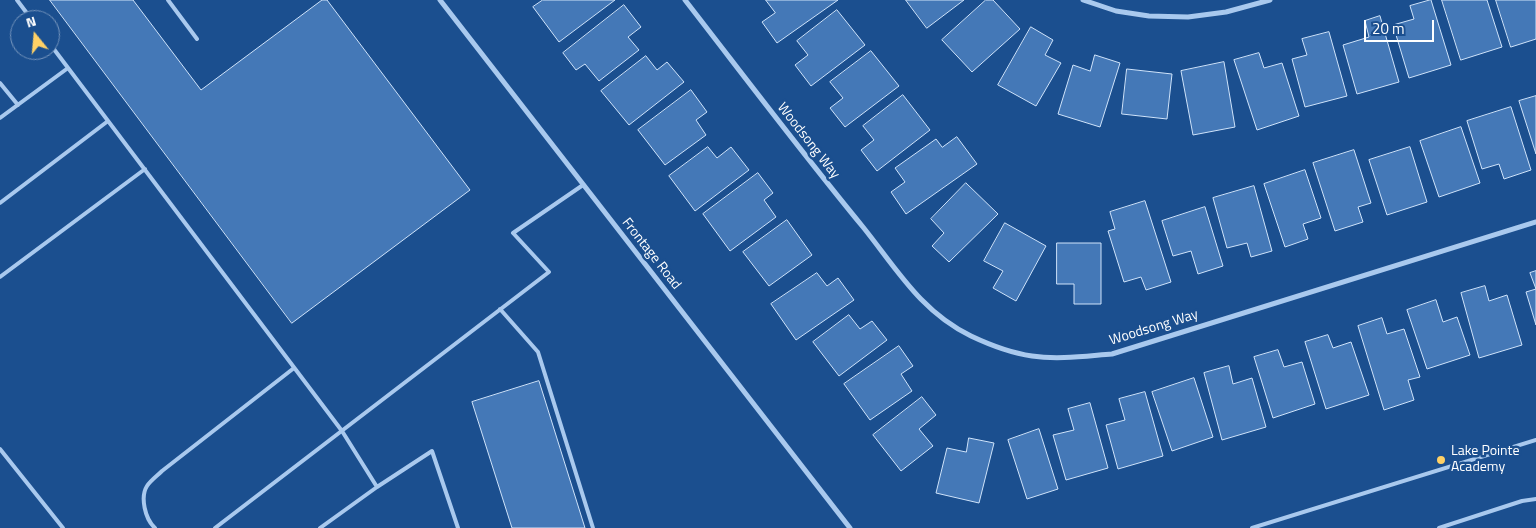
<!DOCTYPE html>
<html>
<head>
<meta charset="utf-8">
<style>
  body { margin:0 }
  #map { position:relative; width:1536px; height:528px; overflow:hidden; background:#1b4f8f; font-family:"Titillium Web",sans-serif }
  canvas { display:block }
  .north { position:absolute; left:10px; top:10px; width:50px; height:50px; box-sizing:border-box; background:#1b4f8f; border:1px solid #7695bc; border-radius:50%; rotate:343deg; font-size:14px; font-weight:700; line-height:20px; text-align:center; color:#fff }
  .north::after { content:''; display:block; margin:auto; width:18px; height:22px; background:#ffd166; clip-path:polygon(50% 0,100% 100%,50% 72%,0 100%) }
  .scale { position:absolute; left:1364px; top:20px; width:70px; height:22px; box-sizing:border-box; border:2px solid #fff; border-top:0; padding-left:6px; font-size:15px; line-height:18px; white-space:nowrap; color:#fff; -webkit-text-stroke:4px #1b4f8f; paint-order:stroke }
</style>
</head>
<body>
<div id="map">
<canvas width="1536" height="528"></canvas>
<div class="north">N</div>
<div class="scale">20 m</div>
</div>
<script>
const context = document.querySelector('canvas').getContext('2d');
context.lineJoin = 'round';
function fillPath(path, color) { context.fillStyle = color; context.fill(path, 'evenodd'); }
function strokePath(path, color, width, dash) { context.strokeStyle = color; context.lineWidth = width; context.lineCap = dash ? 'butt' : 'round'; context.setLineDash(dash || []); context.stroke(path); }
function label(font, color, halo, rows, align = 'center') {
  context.font = font + ' "Titillium Web",sans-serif'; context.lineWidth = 5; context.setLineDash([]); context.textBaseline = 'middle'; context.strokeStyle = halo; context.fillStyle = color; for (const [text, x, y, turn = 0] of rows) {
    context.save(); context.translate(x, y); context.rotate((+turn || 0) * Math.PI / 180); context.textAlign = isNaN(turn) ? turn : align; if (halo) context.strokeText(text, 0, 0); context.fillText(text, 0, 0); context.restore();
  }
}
const building = new Path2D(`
  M50,0H133L201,90L322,0H327L470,190L292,323Z
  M543,0H615L559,42L533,7Z
  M766,0H838L777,43L762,22L775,13Z
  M906,0H964L927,28Z
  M986,0H993L1020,29L972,72L942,40Z
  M1431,0L1451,65L1409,78L1393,25L1414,19L1410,6Z
  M1442,0H1487L1502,47L1461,60Z
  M1496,0H1536V39L1511,47Z
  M624,5L641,27L628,37L639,50L599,81L585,64L576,70L563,53Z
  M837,10L865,45L811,86L795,65L808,55L797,41Z
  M1380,16L1399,82L1357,94L1343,45L1369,37L1365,21Z
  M1031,27L1053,40L1045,55L1061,63L1036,106L998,85Z
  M1329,32L1347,96L1305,107L1292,59L1307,55L1302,39Z
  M871,51L899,86L845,127L830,108L843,98L830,82Z
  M1259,53L1264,68L1282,63L1299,116L1257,130L1234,60Z
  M1095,55L1120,63L1100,127L1058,114L1073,65L1090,71Z
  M646,56L657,70L667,62L684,82L629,125L601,91Z
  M1224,62L1235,127L1193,135L1181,71Z
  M1127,69L1172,74L1167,119L1122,114Z
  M691,90L707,112L696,120L706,135L665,165L638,130Z
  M903,95L930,130L877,171L861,150L874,140L863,126Z
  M1536,96V154L1519,101Z
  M1511,107L1531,170L1504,179L1499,164L1482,169L1467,121Z
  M1461,127L1480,183L1439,197L1420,141Z
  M957,137L977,164L906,214L891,192L905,182L895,168L936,139L942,147Z
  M708,147L717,158L731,147L749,170L695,211L669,176Z
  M1410,147L1427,202L1387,215L1369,160Z
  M1354,150L1371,203L1358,207L1363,222L1335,231L1313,163Z
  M1305,170L1321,218L1303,224L1308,239L1285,247L1264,184Z
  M758,173L773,193L764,200L776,217L730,251L703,214Z
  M966,183L998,214L949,262L932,246L944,233L931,219Z
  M1254,186L1272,251L1251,257L1247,243L1227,248L1213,198Z
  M1145,201L1171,282L1146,290L1141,277L1124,282L1108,231L1115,229L1110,212Z
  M1205,207L1223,266L1198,274L1191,251L1173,256L1162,221Z
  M787,220L812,255L769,286L743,252Z
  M1005,223L1046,246L1016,301L993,288L1003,271L984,261Z
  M1057,243H1101V304H1074V284H1057Z
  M1536,271V325L1526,292L1536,289L1530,273Z
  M817,273L827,286L838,278L854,300L796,340L771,304Z
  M1485,286L1489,301L1507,295L1522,345L1479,358L1461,293Z
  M1436,300L1443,322L1457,317L1470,355L1427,369L1407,310Z
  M849,315L860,329L872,321L887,340L839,376L813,342Z
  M1382,318L1387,334L1404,329L1420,377L1408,380L1414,400L1384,410L1358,326Z
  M1328,335L1333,348L1351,342L1369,395L1326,409L1305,342Z
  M899,346L913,366L901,374L912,391L870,420L844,384Z
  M1278,350L1284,367L1302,362L1315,404L1273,418L1254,357Z
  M1229,366L1233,384L1252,378L1266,427L1222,440L1204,373Z
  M1194,378L1213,437L1172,451L1152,392Z
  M539,381L585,528H512L472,402Z
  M1145,392L1163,456L1118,469L1106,425L1125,420L1119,399Z
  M922,397L936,415L919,429L933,446L901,471L873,435Z
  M1090,403L1108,468L1066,480L1053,435L1074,430L1068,409Z
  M1039,429L1058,489L1027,499L1008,440Z
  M969,438L994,443L979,503L936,493L947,448L966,452Z`);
fillPath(building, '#4478b7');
strokePath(building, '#cfe3fa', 1);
strokePath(new Path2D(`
  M17,0L32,20
  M168,0L197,39
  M50,44L342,431L377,487
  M0,83L18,105
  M0,118L68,68
  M0,203L108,121
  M0,277L145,169
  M500,309L538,352L593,528
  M0,449L63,528
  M155,528C145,519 140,497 147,486C151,480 157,476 162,471L294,368
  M215,528L549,272L513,233L583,185
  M320,528L377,487L432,451L458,528
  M1252,528L1536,440
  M1439,528L1522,501L1536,499`), '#a9c9ee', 4);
strokePath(new Path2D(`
  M440,0L850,528
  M685,0C744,76 802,153 863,227C896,268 921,312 971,336C990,345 1011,353 1032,356C1058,360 1086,356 1112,354L1536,222
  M1083,0L1116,11L1149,16L1188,17L1226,12L1270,0`), '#a9c9ee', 5);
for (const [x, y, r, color] of [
  [1441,460,5,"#ffd166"]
]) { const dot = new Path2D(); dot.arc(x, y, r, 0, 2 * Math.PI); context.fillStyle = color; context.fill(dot); strokePath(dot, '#1b4f8f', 2); }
label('14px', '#fff', '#1b4f8f', [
  ["Woodsong Way",808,141,52],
  ["Frontage Road",651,254,52],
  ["Woodsong Way",1154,328,-17]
]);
label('14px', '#fff', '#1b4f8f', [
  ["Lake Pointe",1451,452],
  ["Academy",1451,468]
], 'left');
</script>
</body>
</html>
